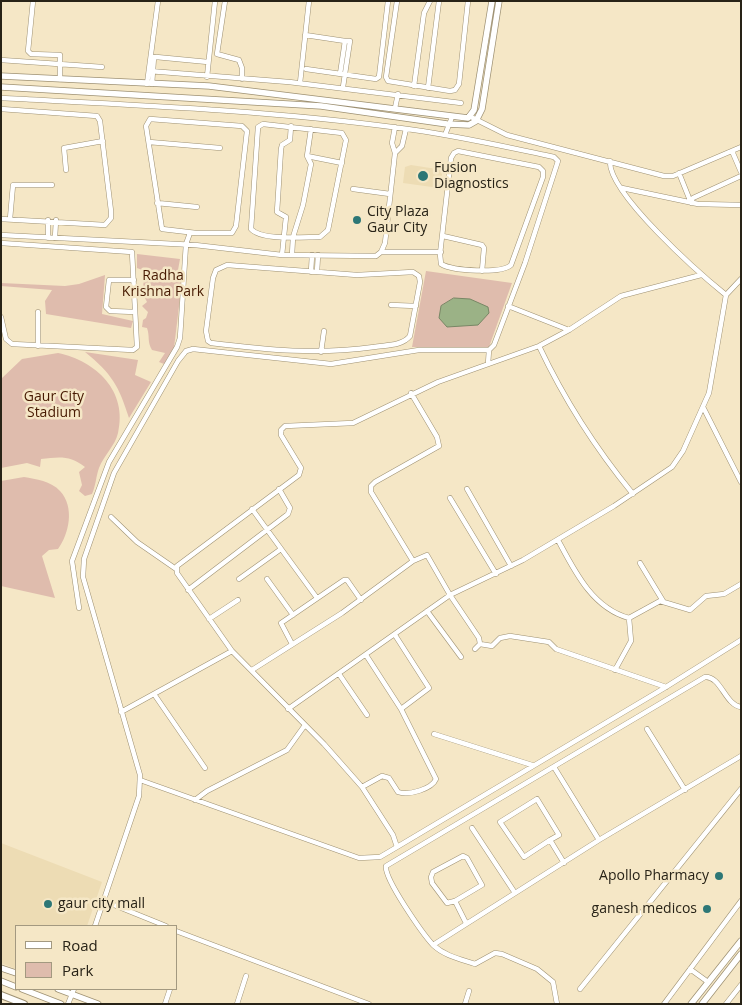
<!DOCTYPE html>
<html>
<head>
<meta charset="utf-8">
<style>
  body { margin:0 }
  #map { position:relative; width:742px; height:1005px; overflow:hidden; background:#f5e7c6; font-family:"Open Sans",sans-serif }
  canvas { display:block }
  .frame { position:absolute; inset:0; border:2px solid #282317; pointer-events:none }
  .legend { position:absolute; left:15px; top:925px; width:162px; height:65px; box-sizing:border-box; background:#f5e7c6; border:1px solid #a39980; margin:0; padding:6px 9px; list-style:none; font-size:15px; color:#282317 }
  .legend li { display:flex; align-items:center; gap:10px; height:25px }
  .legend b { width:25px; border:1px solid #a39980 }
</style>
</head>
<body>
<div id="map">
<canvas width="742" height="1005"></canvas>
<div class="frame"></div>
<ul class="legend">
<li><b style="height:6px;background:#fff"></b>Road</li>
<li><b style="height:14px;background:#dfbcad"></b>Park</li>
</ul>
</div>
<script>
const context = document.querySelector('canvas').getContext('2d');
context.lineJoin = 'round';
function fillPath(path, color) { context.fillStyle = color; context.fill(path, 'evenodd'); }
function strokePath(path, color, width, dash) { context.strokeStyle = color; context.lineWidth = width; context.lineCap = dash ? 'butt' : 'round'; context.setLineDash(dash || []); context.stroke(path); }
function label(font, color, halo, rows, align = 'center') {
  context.font = font + ' "Open Sans",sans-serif'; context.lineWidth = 5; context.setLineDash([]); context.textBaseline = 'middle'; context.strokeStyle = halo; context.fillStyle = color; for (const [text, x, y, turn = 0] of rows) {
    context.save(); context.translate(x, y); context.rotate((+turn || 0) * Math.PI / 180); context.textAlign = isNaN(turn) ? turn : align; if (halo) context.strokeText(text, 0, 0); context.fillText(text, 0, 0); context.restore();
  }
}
fillPath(new Path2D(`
  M411,165L443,170L439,188L403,183L405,167Z
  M1,843L102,882L87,926H16V969L1,963Z`), '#eddcb4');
fillPath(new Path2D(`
  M137,254L180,259L178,270L183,273L174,348L164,364L159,362L165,353L152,350C147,342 150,336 147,328L142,327L143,320L146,318L148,312L142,306L147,302L145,298L139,297L138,287H143L145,271L137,268Z
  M426,271L512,283L489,347H412Z
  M105,275L102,314L133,321L131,328L46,314L45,301L52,290L1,286V283L65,286L79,284Z
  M85,352L138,360L135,375L151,382L129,418C119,386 112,374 85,352Z
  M58,353C96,361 128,391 118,433C115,446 104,455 99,468C96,476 96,485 92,494L85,496L79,491L82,485L79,472L85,467C70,455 59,457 41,459L40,467L27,463L1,468V379L22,359Z
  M24,477C36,479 51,481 60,491C75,507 69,534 58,549L49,550L42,556L55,598L1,586V481Z`), '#dfbcad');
const water = new Path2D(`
  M454,298L470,299L488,307L489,313L478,325L447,327L439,318L441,306Z`);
fillPath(water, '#9bb286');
strokePath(water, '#788765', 1);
const minor = new Path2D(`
  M33,1L28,51L31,54L60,55V79
  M225,1L217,54L239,60L242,68V79
  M397,1L386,77L388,81L450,91L455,90L459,84L468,1
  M305,35L345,41
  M156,57L208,62
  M1,60L102,67
  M306,69L376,79L379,77L388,1
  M149,71L289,82L461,103
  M340,74L345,41H350L343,87
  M207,77L215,1
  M300,83L309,1
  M147,84L158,1
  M152,84L154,57
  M414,86L424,13L430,1
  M428,88L439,1
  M1,98C135,105 268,110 400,128C449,134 497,145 545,155L554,157L558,161L525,263L494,345L489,350H419L331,364L193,349L186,351L178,361L114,473L84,559L83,577L140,775L139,796L95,926
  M395,108L398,94
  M1,109L97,116L100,121L111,211V218L105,225L1,219
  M469,116L507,135L664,176H673L741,147
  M150,119L242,126L247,131L236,226L232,233H196L162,229L146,126Z
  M263,124L342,133L346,140L328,230L320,237C303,237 262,241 251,229L258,127Z
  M445,135L452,117
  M149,142L220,148
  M458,151L539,167L543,171V177L511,265C501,274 453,271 441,264L440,254L451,158L454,153Z
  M732,151L741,172
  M395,153L402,146L406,129
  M307,156L342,163
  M610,161C608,193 700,274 726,295
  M66,170L64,148L103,141
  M679,173L691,203
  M622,188L698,204L741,205
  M353,189L390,194
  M157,203L197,207
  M691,203L693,198L741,176
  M10,219L13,185H52
  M1,235L195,245L282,255L376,256L381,252L385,243L395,153L392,143L395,127
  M443,236L482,245L484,248L482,271
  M48,238V220
  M55,238L56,220
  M1,243L132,252L137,347L133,350L12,344L6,339L1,317
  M381,252H441
  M282,255L286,217L277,212L281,149L282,145L290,140L291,126
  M292,255L293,237L303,205L311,164L307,156L311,129
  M227,265L357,275L413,272L419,276L420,282L410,336C402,346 386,345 374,347C317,355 268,350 211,343L208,341L206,331L213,278L216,270Z
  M311,272L312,255
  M317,272L318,255
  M134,280H109L106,307L110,311L135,312
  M391,305L416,306
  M508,306L569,330
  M38,312V346
  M539,346C564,399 596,449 633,494
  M321,352L324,331
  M488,364L489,350
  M411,393L437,437L439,446L375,482L371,486V492L413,561
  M703,407L741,482
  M467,489L511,566
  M450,498L496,574
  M252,509L317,598
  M111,517L137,542L176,569
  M558,540C574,570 592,608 629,618L660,601L690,610L706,596L724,594L741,584
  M640,563L663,601
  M239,579L281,549
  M267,579L293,615
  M188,590L288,514L290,508L279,489
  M79,608L72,561L109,462L177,347L180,338L186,244L190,233
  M427,611L461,657
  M209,619L238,600
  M395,635L429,688L401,709
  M292,644L281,623L344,580H347L361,600
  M480,644L492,646L500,638L510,636L549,642L556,649L666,687
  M252,670L342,613L413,561L427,555L450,595L479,638L480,644L475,649
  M615,670L631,641L629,618
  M339,674L367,715
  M154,694L205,768
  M288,709L450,595L523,560L614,506L672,467L683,451L709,393L726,295L741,279
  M121,712L232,651
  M647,729L685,790
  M434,734L532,765
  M554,767L599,840
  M140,780L359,858L380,857L397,847L666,687L741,640
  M362,787L382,776L389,778L398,792C408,796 432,789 436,779L401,709L366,655
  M195,800L207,791L287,750L305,725
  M472,828L515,893
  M550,840L524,857L500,822L537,799L559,835L550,840L564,863
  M397,847L393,835L362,787L324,744L232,651L177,573V566L299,475L301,468L281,435V430L285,426L353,423L438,382L539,346L569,330L621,296L701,275
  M463,856L467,858L482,885L455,901L447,903L432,883L431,877L433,872Z
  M104,901L166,926
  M455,901L466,923
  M176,931L369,1004
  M433,945L599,840L741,756
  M690,969L708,982
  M580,989L741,789
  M68,1004L74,989
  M165,1004L170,989
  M237,1004L246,976
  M465,1004L469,991
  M557,1004L553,982L537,969L502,954L495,953L475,964C460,959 445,956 433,945C423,934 384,879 386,866L705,677C721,676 725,705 741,707
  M664,1004L741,901
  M726,1004L741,985`);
const tertiary = new Path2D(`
  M1,76L209,86L468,118L474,110L492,1
  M1,87L321,106L447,124L469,125L476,121L482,109L499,1
  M1,968L16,973
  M1,981L16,987
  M22,989L61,1004
  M58,989L98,1004
  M691,1004L741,941
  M702,1004L741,954`);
const secondary = new Path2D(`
  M1,995L24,1004`);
strokePath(minor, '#9e9173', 5.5);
strokePath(tertiary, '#9e9173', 7);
strokePath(secondary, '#9e9173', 8);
strokePath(minor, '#fff', 4.5);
strokePath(tertiary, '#fff', 5.5);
strokePath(secondary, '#fff', 6);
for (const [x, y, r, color] of [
  [423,176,6,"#2d7776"],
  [357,220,5,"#2d7776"],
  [719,876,5,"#2d7776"],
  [48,904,5,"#2d7776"],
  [707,909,5,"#2d7776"]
]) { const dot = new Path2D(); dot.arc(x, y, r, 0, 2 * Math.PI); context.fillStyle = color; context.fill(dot); strokePath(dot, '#f5e7c6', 2); }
label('14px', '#282317', '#f5e7c6', [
  ["Fusion",434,168],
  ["Diagnostics",434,184],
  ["City Plaza",367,212],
  ["Gaur City",367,228],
  ["Apollo Pharmacy",709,876,"right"],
  ["gaur city mall",58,904],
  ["ganesh medicos",697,909,"right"]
], 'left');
label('14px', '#471a02', '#f5e7c6', [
  ["Radha",163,276],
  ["Krishna Park",163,292],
  ["Gaur City",54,397],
  ["Stadium",54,413]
]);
</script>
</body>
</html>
